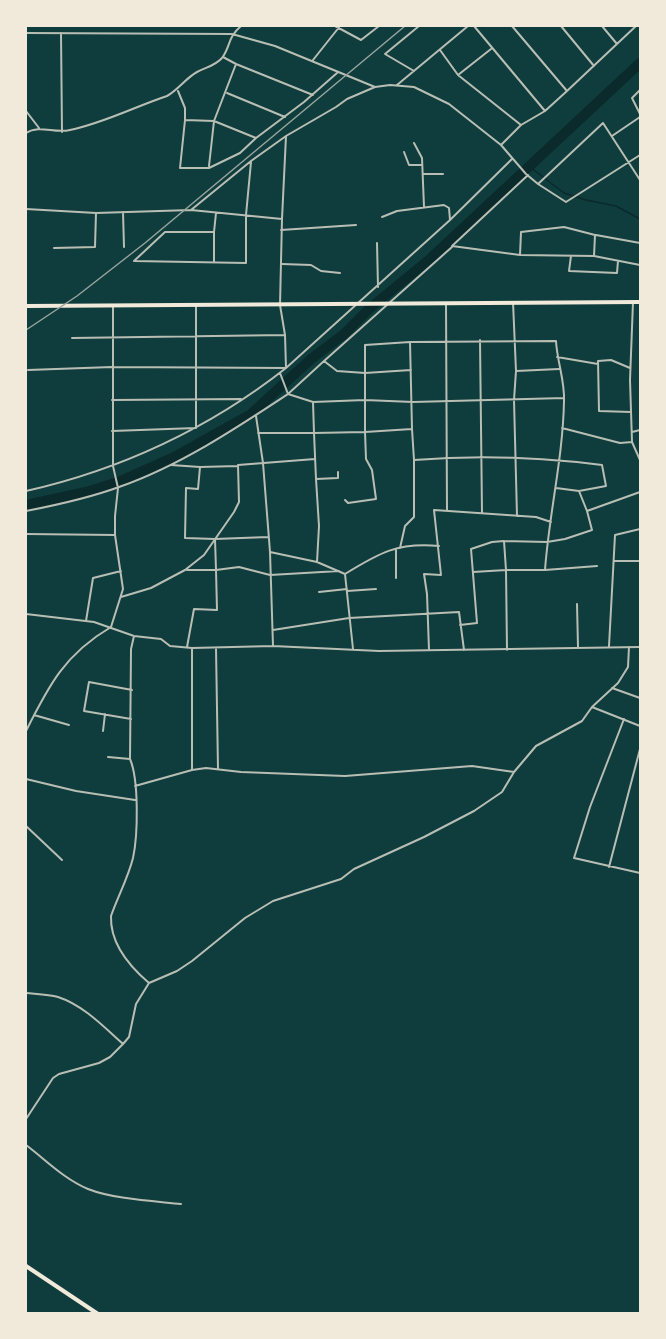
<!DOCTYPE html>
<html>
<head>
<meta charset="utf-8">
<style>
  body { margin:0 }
  #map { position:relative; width:666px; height:1339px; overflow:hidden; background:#0f3d3e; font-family:"Titillium Web",sans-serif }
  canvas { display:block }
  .frame { position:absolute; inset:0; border:27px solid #f1e9da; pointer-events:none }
</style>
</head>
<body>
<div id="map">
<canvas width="666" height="1339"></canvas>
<div class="frame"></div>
</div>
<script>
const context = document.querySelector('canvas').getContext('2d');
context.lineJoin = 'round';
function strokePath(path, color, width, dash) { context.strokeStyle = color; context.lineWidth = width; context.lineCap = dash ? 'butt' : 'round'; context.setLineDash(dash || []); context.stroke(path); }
strokePath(new Path2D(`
  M530,167L564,193L586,200L616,206L640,219`), '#0a2a2b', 1.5);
strokePath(new Path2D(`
  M26,505L86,492L118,482L174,457L251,414L311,359L344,334L369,309L431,258L640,63`), '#0a2a2b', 10);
strokePath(new Path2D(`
  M335,26L361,40L379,26
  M474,26L545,111
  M512,26L567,91
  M561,26L594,66
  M602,26L617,44
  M26,33L232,34L275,46L375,87
  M61,33L62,132
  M440,50L458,75L521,125
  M223,57L236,64L214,121L185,120L180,168H209L240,153L256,138L304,102L337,73
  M313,60L340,26
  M236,64L313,95
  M414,71L385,54L419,26
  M458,75L491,49
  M397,85L468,26
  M640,90L632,98L640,114
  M178,91L185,108V120
  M227,93L285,117
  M26,111L39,128
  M26,133C40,124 54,134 70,130C104,123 134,107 167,96C178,90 186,78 197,72C206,67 215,66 222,58C231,46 227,38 241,26
  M612,136L640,117
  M414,143L422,158L424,207
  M501,145L521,125L545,111L567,91L636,26
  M404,152L409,165H422
  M209,166L214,121L256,138
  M423,174H443
  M528,175L452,246L520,255L594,256L640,265
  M538,184L603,123L640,180
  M26,209L96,213L191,210L282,219
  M191,210L251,161L286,136L336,107L347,99L375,87L390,85L414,87L449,104L501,145L526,174L538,184L566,202L640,155
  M123,212L124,247
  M382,217L397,211L444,205L449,208L450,220
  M281,230L356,225
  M214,232L216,213
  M596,235L640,243
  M377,243L378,287
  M54,248L95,247L96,213
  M520,255L521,232L564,227L595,235L594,256
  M571,256L569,271L617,273L618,261
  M214,262V232H165L134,261L246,263V215L251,162
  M282,264L311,265L321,271L340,273
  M513,302L516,371
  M446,303L447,511
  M72,338L285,335
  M480,340L482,513
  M557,357L598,364
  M324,361L452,247
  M630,368L611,360L598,361L599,411L631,412
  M28,370L112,367L286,368L450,220L512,159
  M280,373L288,394L324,361L337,371L365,373L411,370
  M112,400L241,399
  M256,416L263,463L270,552L273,646
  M562,428L620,443L632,442L640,460
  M412,429L410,342L556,341C557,361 565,381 564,401C563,458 549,514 545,570H506L507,650
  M112,431L196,428V305
  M632,432L640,430
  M258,433H314L313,402
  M632,442L630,380L633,302
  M171,465L200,467L198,489L186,488L185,538L215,539L268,537
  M200,467L238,466
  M338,472V478L316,479L314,433L365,432V345L410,342
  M316,479L319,526L317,562
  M556,488L579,491
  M26,491C120,470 210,428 286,368L285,335L280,305L282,219L286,136
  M345,500L348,503L376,499L372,470L366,459L365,432L412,429L414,460C476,455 540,457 602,465L606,486L579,491L587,511L592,530L565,539L547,542L504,541
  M26,511C57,505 89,498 119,487C179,466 235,429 288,394L313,402L365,400L413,402L564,398
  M587,511L640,492
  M517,516L514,400L516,371L559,369
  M26,534L115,535
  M400,548L405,526L414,517V460
  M396,549V578
  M270,552L317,562L345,574
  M614,561H640
  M187,570H216L215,539
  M545,570L597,566
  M345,574C379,553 398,542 439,546
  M345,574L353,649
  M347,591L376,589
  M319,592L347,589
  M121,597L151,588L185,570L204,555L234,512L239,502L238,465L315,459
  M577,604L578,647
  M26,614L94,622L134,636L161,639L170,646L192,648L273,646L379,651L640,647
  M86,621L93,578L121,571
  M460,625L477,623L471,549L492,542L504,541L506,570L473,572
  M273,630L349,618L459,612L464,650
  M134,636L131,649L130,759C139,780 138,835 133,858C128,878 118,896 111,916C110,943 129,966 149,983
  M609,646L615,535L640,529
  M187,647L194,609L217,610L216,570L239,567L270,575L339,571
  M192,648V770
  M216,648L218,769
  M429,650L427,594L424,574L441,575L434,510L536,517L551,522
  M612,688L640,698
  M592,707L640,726
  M34,715L69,725
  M131,719L84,711L89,682L132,690
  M624,719L590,807L574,858L640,873
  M26,731C49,685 65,654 111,627L123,589L115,535V516L118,488L113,466V307
  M103,731L105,714
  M108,757L130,759
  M26,779L76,791L135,800
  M135,786L192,770L206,768L241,772L345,776L472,766L514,772
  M26,826L62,860
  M609,867L640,749
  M26,993C36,994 48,994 58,997C83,1005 104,1027 123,1044
  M26,1119L53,1078L59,1074L99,1063L110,1057L123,1044L129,1037L136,1004L149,983L177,971L192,961L245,918L273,901L341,879L354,869L424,837L474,811L502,792L514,772L536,746L582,721L592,707L618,683L628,667L629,647
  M26,1145C46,1160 64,1179 88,1189C113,1199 153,1201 181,1204`), '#b8beb3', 2);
strokePath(new Path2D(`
  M26,1266L98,1314`), '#f1e9da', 4);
strokePath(new Path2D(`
  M26,306L640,302`), '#f1e9da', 4);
strokePath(new Path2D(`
  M26,330L77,296L145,243L405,26`), '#97a49c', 1.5);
</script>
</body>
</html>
